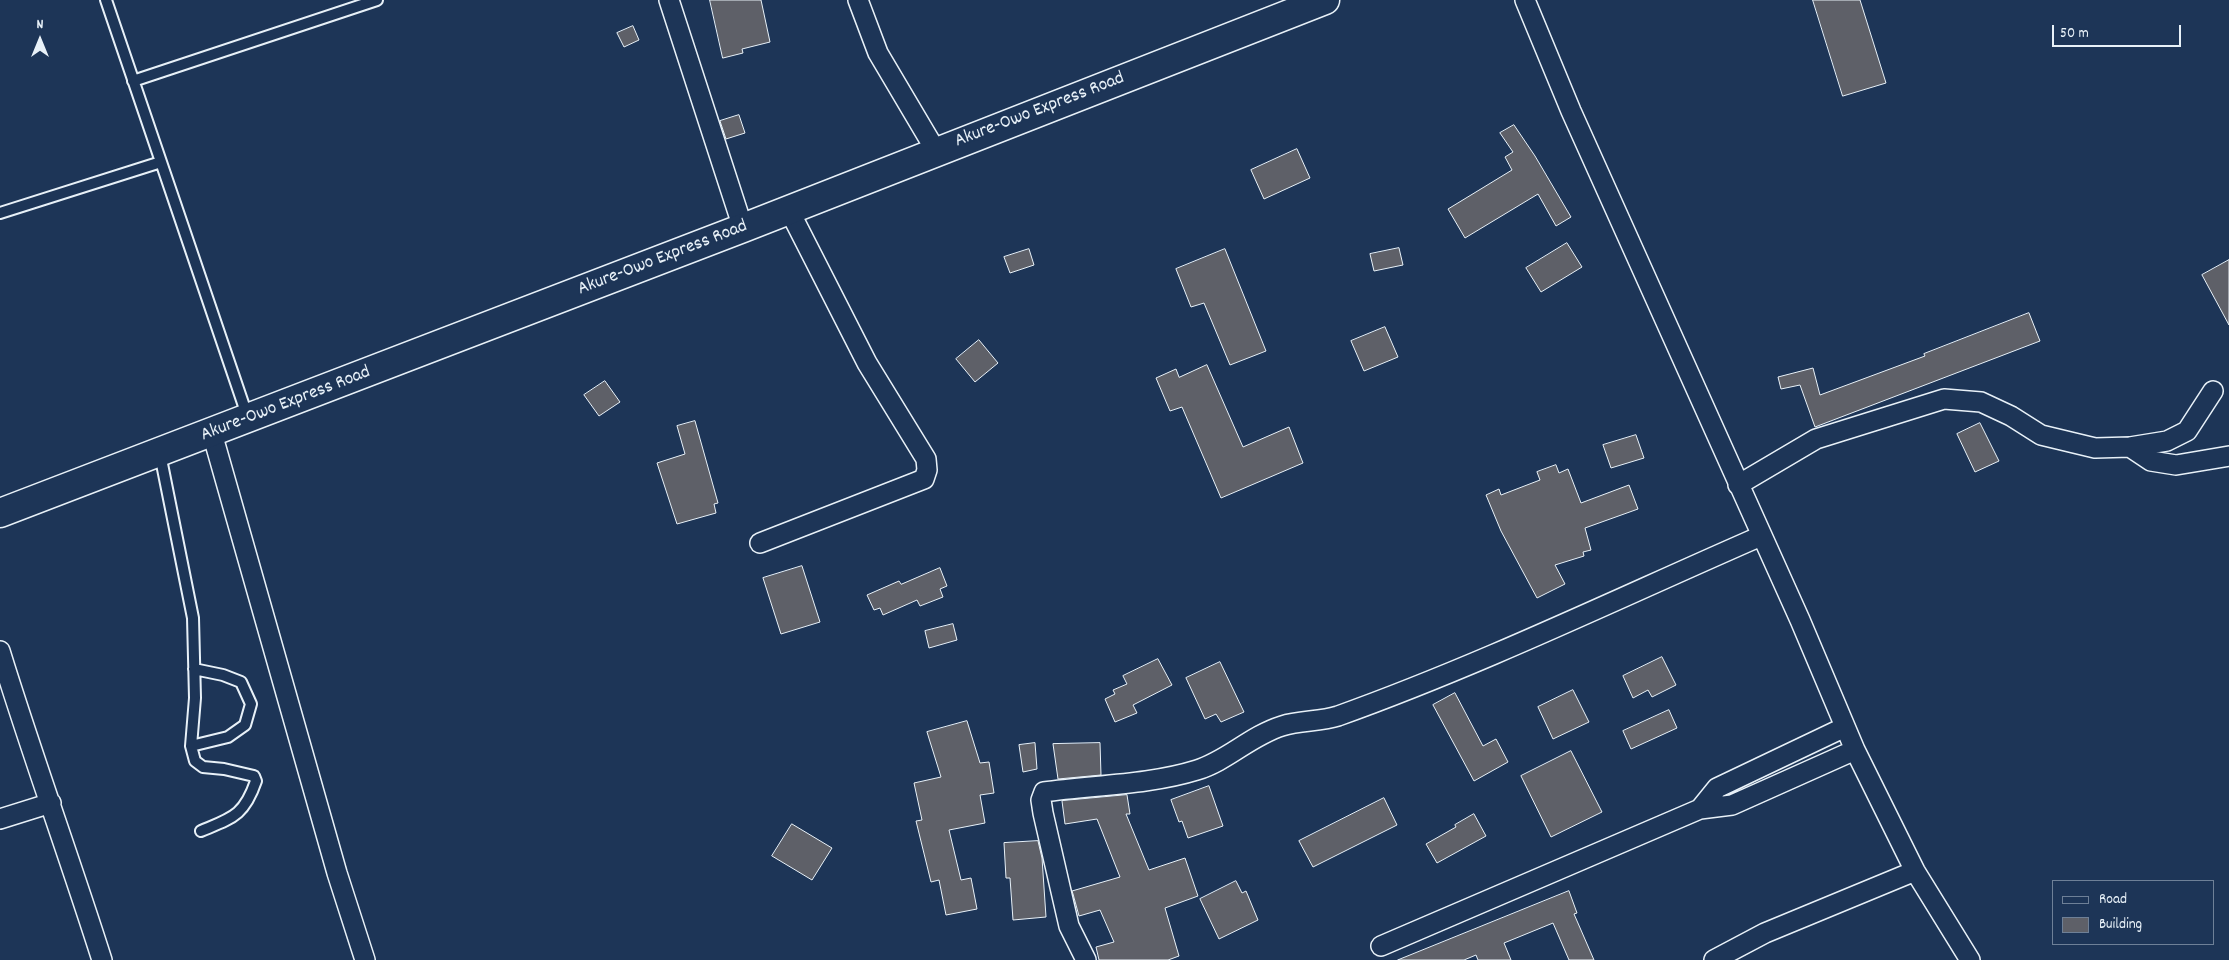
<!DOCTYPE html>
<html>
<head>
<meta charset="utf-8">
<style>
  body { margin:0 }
  #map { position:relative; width:2229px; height:960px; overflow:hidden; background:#1d3557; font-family:Dekko,sans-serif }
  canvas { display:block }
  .legend { position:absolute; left:2052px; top:880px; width:162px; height:65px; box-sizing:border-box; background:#1d3557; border:1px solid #6e8097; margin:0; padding:6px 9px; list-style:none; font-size:15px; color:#e8f1f8 }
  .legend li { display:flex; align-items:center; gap:10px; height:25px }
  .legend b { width:25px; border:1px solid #6e8097 }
  .north { position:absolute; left:15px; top:15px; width:50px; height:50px; -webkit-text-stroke:4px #1d3557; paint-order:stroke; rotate:0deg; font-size:14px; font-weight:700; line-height:20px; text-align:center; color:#e8f1f8 }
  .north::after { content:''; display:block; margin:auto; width:18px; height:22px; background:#e8f1f8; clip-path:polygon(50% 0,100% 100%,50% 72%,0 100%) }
  .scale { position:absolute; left:2052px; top:25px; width:129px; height:22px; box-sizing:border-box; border:2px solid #e8f1f8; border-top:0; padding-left:6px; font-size:15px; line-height:18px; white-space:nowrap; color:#e8f1f8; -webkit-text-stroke:4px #1d3557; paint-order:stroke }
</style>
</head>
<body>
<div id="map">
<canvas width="2229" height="960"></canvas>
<ul class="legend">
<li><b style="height:6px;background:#1d3557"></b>Road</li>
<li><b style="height:14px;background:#5e6068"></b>Building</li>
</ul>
<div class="north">N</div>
<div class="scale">50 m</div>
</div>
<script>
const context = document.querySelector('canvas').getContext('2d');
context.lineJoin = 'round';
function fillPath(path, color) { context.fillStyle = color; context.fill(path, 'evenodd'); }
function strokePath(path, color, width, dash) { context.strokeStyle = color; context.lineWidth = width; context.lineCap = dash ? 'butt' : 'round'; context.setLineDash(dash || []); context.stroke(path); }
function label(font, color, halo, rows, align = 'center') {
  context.font = font + ' Dekko,sans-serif'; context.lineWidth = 4; context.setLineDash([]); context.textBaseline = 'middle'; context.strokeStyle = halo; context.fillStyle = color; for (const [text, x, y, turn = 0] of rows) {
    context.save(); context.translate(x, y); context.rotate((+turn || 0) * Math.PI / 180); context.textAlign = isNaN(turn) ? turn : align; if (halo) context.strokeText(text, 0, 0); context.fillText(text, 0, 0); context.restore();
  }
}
const building = new Path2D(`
  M710,0H761L770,42L742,49L743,53L723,58Z
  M1813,0H1860L1886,83L1843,96Z
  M633,26L639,40L624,47L617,33Z
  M739,115L745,133L726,139L720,121Z
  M1514,125L1535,156L1571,217L1556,226L1538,194L1465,238L1448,209L1512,170L1505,157L1513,152L1500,133Z
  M1297,149L1310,178L1264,199L1251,170Z
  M1567,243L1582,267L1541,292L1526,268Z
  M1399,248L1403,265L1374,271L1370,254Z
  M1029,249L1034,265L1010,273L1004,257Z
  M1225,249L1266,351L1230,365L1204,303L1191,307L1176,269Z
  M2229,260V325L2202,275Z
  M2029,313L2040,341L1815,427L1800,385L1781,389L1778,377L1813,368L1820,395L1925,356L1924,354Z
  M1385,327L1398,357L1364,371L1351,341Z
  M979,340L998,363L975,382L956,359Z
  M1207,365L1243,447L1289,427L1303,463L1221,498L1182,407L1170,411L1156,378L1176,369L1179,377Z
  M605,381L620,402L599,416L584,395Z
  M695,421L718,503L714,504L716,513L677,524L657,463L685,454L677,426Z
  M1980,423L1999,461L1975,472L1957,434Z
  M1636,435L1644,458L1611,468L1603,445Z
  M1556,465L1559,473L1568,469L1581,503L1629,485L1638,509L1585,528L1591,550L1583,552L1584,556L1555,565L1565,584L1537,598L1501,531L1486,495L1499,489L1501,495L1540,480L1537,472Z
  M802,566L820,622L781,634L763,578Z
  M940,568L947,586L940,589L943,597L920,606L917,600L883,615L880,608L874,610L867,595L899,581L901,584Z
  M953,624L957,640L929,648L925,631Z
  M1662,657L1676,685L1652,697L1648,690L1633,698L1623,676Z
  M1158,659L1172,685L1133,705L1137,713L1115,722L1105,699L1115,694L1113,690L1127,684L1123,676Z
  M1220,662L1244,712L1221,722L1216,714L1205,719L1186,678Z
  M1573,690L1589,722L1553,739L1538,707Z
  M1455,693L1483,746L1496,739L1508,762L1474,781L1433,705Z
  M1669,710L1677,728L1631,749L1623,731Z
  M967,721L980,763L989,762L994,793L980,795L985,823L949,830L961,880L971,878L977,909L946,915L939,880L931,882L916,821L922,820L914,783L941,777L927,732Z
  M1035,743L1037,769L1023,772L1019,745Z
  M1100,743L1101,775L1058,779L1053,744Z
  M1571,751L1602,812L1551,837L1521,776Z
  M1209,786L1223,826L1188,838L1182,821L1179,822L1171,800Z
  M1127,795L1130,814H1126L1149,870L1185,858L1198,896L1165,908L1179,956L1168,960H1099L1096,947L1114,942L1100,910L1079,916L1073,894L1072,891L1120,877L1097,819L1065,824L1062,801Z
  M1384,798L1397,825L1313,867L1299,841Z
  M1474,814L1486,836L1437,863L1426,844L1456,827L1455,825Z
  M792,824L832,848L812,880L772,856Z
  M1038,841L1042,858L1046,917L1013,920L1010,878H1006L1004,843Z
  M1236,881L1242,893L1246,891L1258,920L1219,939L1200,899Z
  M1569,891L1577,913L1574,914L1594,960H1569L1553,923L1504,943L1511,960H1478L1476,955L1464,960H1398Z`);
fillPath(building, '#5e6068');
strokePath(building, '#e8f1f8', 1);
const service = new Path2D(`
  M106,0L248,418
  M133,81L377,0
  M0,213L161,162
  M160,454L193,618L195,698L191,746L195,761L203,767L224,769L254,776L256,781C244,816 232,818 201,831
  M191,746L228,737L245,725L251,704L241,682L223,675L194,669`);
const minor = new Path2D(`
  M669,0L743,228
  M858,0L878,53L936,151
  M1525,0L1571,111L1800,620L1855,750L1915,871L1970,960
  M212,433L337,873L365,960
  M2130,447L2151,461L2176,465L2229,456
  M1738,485L1816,439L1944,399L1981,402L2011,416L2041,435L2095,448L2130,447L2167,441L2187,431L2213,391
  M760,543L924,479L927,470L926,459L867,363L789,210
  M0,651C32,755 69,856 102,960
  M1700,809L1717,788L1845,727
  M0,819L51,803
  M1381,946L1700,809L1732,805L1855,750
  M1086,960L1069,926L1043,813L1041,800L1044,792C1093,785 1149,785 1197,770C1227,761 1250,736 1282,726C1300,720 1320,722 1338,716C1483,664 1621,597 1761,536
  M1714,960L1765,933L1915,871`);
const trunk = new Path2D(`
  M0,513L743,228L1325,0`);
strokePath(service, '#e8f1f8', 14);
strokePath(minor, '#e8f1f8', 22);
strokePath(trunk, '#e8f1f8', 31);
strokePath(service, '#1d3557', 10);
strokePath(minor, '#1d3557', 19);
strokePath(trunk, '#1d3557', 28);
label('19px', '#e8f1f8', '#1d3557', [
  ["Akure-Owo Express Road",1040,111,-21],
  ["Akure-Owo Express Road",663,259,-21],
  ["Akure-Owo Express Road",286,405,-21]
]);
</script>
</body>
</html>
